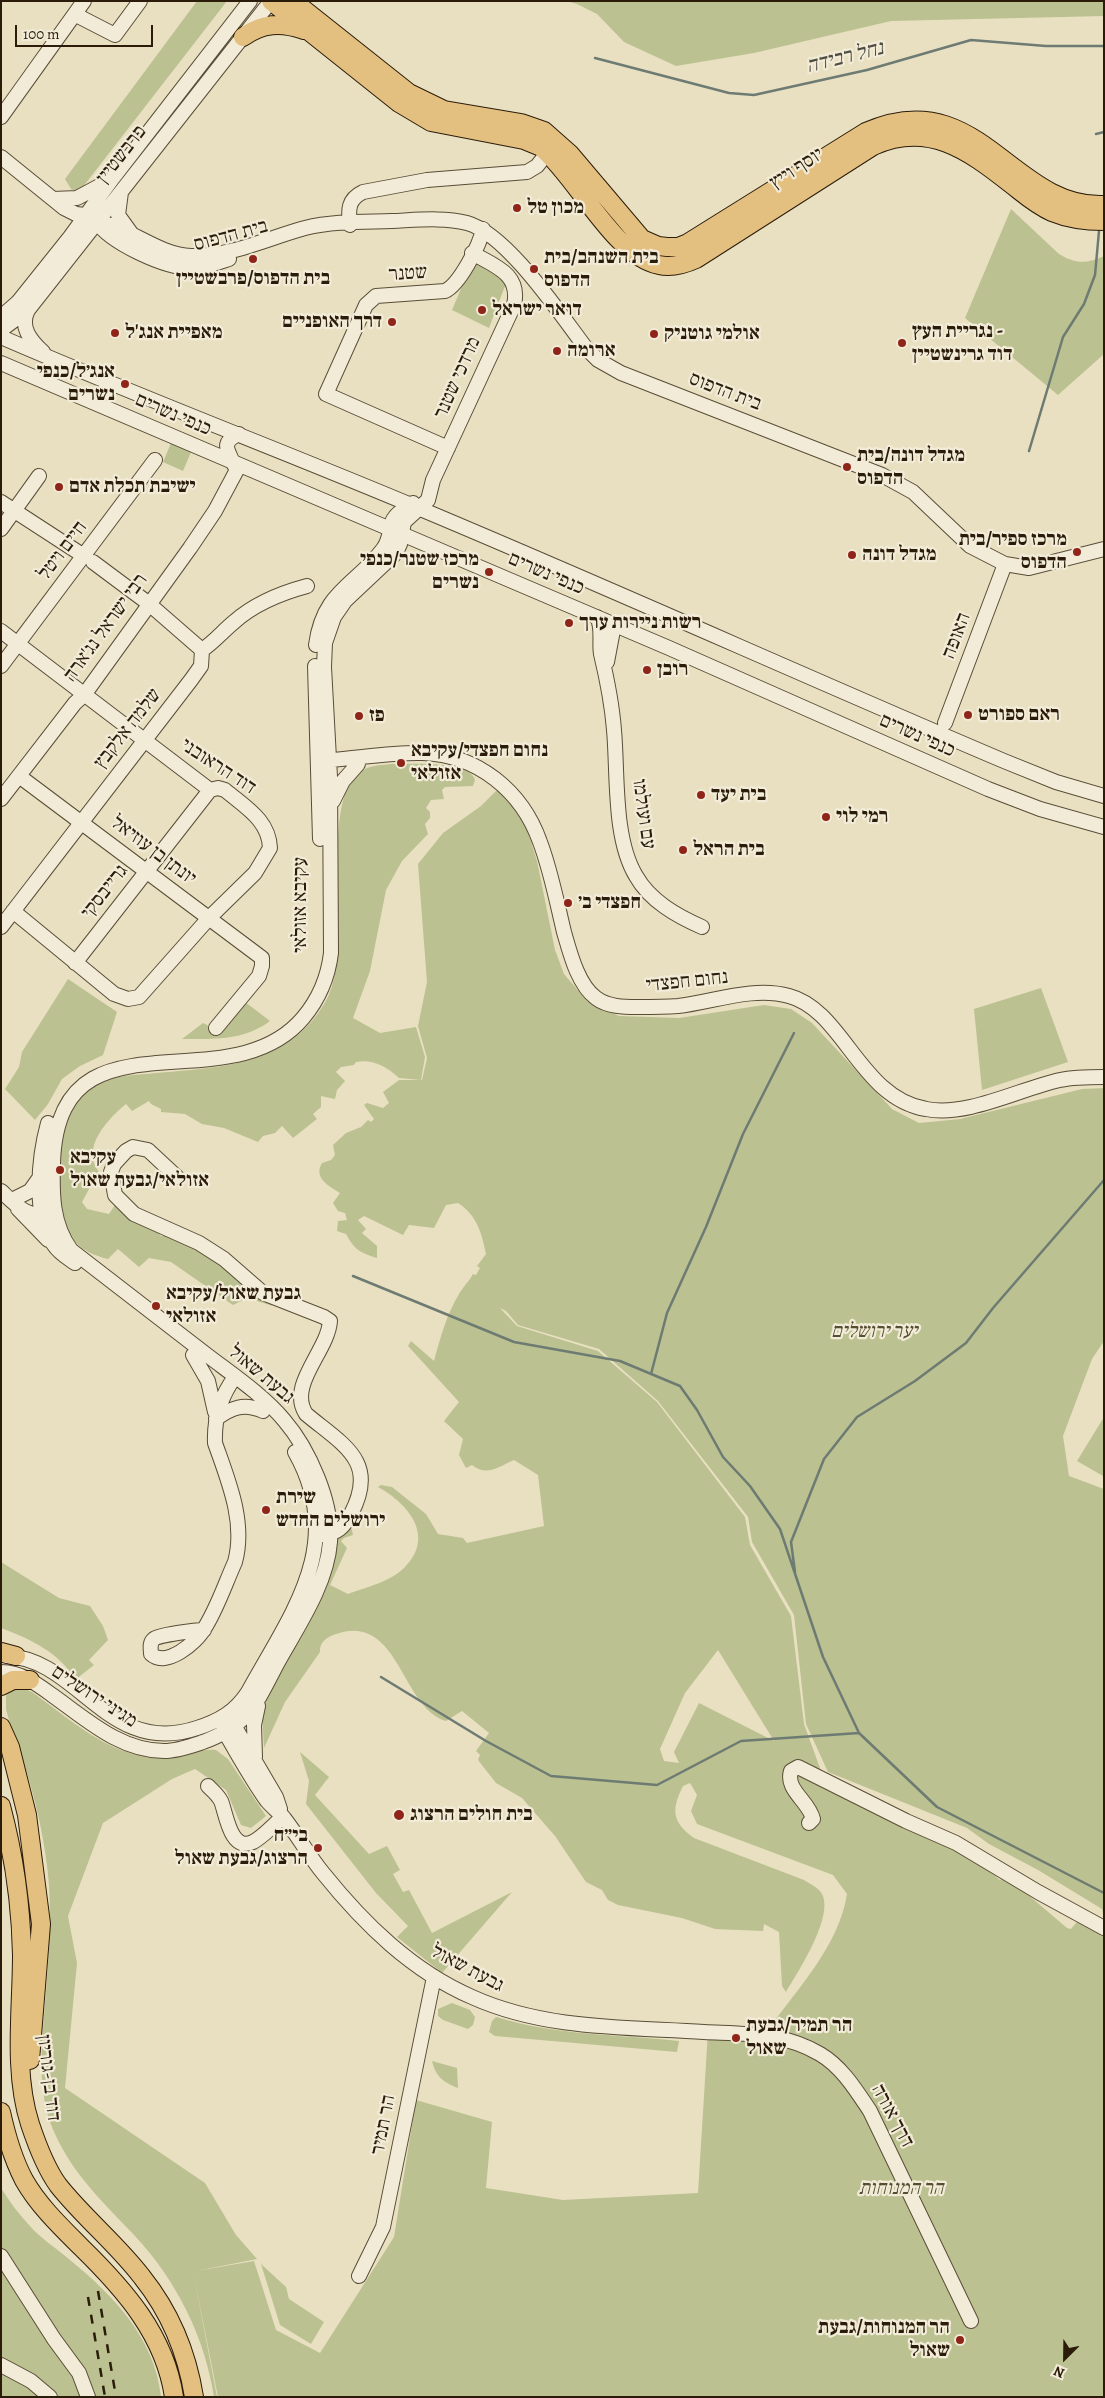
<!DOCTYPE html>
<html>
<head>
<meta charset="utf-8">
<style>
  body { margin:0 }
  #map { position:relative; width:1105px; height:2398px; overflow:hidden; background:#e9e0c1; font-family:Alegreya,serif }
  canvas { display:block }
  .frame { position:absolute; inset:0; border:2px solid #2b1c0a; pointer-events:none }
  .north { position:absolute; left:1040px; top:2333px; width:50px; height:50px; -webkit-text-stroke:4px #f1ebd7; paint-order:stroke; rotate:203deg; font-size:14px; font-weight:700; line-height:20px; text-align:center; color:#2b1c0a }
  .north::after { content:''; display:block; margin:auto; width:18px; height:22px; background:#2b1c0a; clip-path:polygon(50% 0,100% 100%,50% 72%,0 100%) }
  .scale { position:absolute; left:15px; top:25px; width:138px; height:22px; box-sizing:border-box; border:2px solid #2b1c0a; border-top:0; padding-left:6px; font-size:15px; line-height:18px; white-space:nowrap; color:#2b1c0a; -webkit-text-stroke:4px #f1ebd7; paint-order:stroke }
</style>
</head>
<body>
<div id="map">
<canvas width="1105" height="2398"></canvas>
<div class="frame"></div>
<div class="north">N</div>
<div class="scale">100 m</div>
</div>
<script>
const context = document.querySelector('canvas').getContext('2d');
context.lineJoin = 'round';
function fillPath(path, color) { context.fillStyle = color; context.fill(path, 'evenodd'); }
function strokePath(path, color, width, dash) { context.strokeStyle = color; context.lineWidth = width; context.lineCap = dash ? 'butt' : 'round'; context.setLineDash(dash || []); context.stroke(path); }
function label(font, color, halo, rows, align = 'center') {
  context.font = font + ' Alegreya,"Frank Ruhl Libre",serif'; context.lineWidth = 4.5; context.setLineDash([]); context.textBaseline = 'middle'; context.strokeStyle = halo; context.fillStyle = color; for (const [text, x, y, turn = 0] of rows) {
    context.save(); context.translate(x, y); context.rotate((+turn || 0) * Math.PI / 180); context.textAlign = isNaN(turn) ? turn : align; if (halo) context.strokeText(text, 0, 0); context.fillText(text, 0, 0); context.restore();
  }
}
fillPath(new Path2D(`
  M197,1H227L79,192L71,189L65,179Z
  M566,1H1104V16L891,21L754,53L676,66L624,42L597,14L577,4Z
  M1011,209L1059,254C1075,264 1087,264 1104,256V354L1058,395L965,318Z
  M477,264L500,278L505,286L489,328L452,310L471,265Z
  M171,443L191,452L183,471L163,462Z
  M392,764C410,764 470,760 475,780L473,786L445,787L442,790L444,799L431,800L426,808L430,812V818L425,824L428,834L402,861L386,890L370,971L353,1018L380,1033L416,1027L425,1057L421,1080L399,1078C387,1067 373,1059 356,1062L354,1065L341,1067L336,1072L345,1081L337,1090L335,1099L321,1096V1107L313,1114L317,1119L293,1138L282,1126L275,1133L263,1136L258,1142L224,1128L202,1124L185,1114L161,1112V1109L151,1104L149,1101L132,1111L126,1104C109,1118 82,1146 97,1169C100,1173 102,1177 108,1179V1189L94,1180L82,1202L87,1209L109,1214L117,1202L152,1226L161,1236L176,1235L198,1247L273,1306L247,1298L233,1305L171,1262L149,1258L139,1267L118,1249L108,1259C80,1252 68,1240 63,1211C54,1169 57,1099 104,1081C120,1075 138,1075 156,1073C223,1067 290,1066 327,999C355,949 315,796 363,770C372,765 383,765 392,764Z
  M497,790H500L514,806L527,829L537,861L555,950L564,974L587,1001L619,1016L679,1018L764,1005L791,1009L812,1023L892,1109L919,1123L960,1119L1082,1089L1104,1088V1341L1092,1359L1063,1436L1069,1476L1104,1489V1918L1102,1909L1038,1870L989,1844L967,1828L828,1772L806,1724L794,1615L752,1542L748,1517L658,1401L599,1349L518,1325L506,1311L500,1308L517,1326L598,1351L657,1402L745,1517L750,1545L791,1616L804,1724L821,1771L960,1847L1000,1880L1006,1876L1067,1928L1071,1929L1080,1918L1104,1935V2397H218L193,2271L217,2397H214C205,2337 176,2280 135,2236C101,2200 68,2170 50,2122C36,2080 43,2034 46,1991C49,1955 51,1921 49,1885C46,1844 36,1802 24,1763C19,1745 10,1727 6,1709V1696C12,1686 22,1687 32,1692C69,1718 110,1758 159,1757C176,1757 200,1748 216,1750L228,1759L266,1816L251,1828L241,1825L226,1790L195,1769L172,1779L103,1823L68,1916L77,1963L65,2088L205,2183L236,2235L257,2259L196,2271L254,2261L276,2330L320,2353L394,2237L416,2100L492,2122L486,2188L563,2200L698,2193L708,2031L770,2027C799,1987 839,1945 847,1894L833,1875L697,1824L691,1811L697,1795L690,1783L683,1786C671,1810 672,1822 694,1838L804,1880C810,1884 818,1887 822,1894C834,1917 798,1972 786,1992L782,1986L779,1932L764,1924L763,1931L715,1929L682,1918L618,1905L608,1900L602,1890L586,1882L555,1836L522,1798L496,1783L478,1760L480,1755L476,1751L489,1733L462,1711L446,1721C400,1707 399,1609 333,1635C326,1638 319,1643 320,1652L285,1702L264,1748L262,1712L266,1694L335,1542L347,1526L352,1530L353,1535L344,1538L341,1541L347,1548L330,1585L348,1594C366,1587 390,1582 404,1568C436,1537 409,1504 378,1487L381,1485L392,1487L426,1514L438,1534L463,1538L467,1543L544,1526L538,1475L514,1460C498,1467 487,1477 472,1465L466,1468L459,1455L463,1439L444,1421L459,1402L408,1346L411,1341L434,1361C442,1332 450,1302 470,1279L473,1281L470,1279L473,1274L476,1275L480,1268L477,1266L486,1254C482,1234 477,1215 458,1203L446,1205L434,1228L409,1225L403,1235L364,1216L358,1220L366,1229L362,1233L377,1246V1258C359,1252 355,1250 346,1234L337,1231L338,1221L347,1220L345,1213L338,1211L333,1203L340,1193C329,1186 313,1178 322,1163L331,1160L335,1155L333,1145L346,1133L361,1127L368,1120L371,1122L374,1119L364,1105L367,1103L383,1108L389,1103L383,1092L399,1080H422L427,1058L418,1026L427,982L418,864L443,833L481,806ZM718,1650L774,1741L699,1703L674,1752L679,1763L664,1761L660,1749L685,1693Z
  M68,979L117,1012L103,1055L80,1066L62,1079L48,1104L35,1120L5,1089L19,1067L22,1052Z
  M1041,988L1068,1062L982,1090L974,1009Z
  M245,1002L270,1021C244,1041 213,1039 182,1039L203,1023L219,1031Z
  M1104,1417V1474L1103,1476L1077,1461Z
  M1,1562L59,1598L90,1606L103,1626L108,1640L89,1660L94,1665L75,1680C61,1653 28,1638 1,1628Z
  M300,1752L329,1777L315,1795L369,1854L387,1846L400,1870L393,1874L403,1892L409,1890L432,1933L512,1892L442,1973L397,1937L408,1926L376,1893L306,1804L309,1781Z
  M452,2003L470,2010L475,2017L473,2025L468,2029L443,2020L438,2016V2009Z
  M496,2017C559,2036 615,2034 679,2041L677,2052L495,2036L489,2032L492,2021Z
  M432,2061L457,2068L458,2088C443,2082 436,2077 432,2061Z
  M1,2188C9,2201 18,2213 29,2225C40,2238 56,2248 70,2260C113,2295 155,2338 161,2397H1Z
  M261,2264L286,2287L289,2299L324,2322L311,2344L280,2325Z`), '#bbc190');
strokePath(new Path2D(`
  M595,58L729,93L754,95L867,70L971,40L1046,46H1104
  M1096,134L1104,132
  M1029,451L1063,337L1084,304L1095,275L1099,231
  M353,1276L514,1342L620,1361L680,1386L697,1410L723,1457L750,1486L780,1529L823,1657L859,1733L937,1807L1104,1893
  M651,1374L667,1313L706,1227L743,1134L794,1033
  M795,1572L791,1542L824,1459L857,1417L915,1381L966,1343L993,1308L1104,1180
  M381,1677L486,1741L551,1776L657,1785L741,1741L859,1733`), '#6d7b73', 2.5);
const minor = new Path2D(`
  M76,15L115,35L140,1
  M1,117L84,1
  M1,157L64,208L76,214L94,216
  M121,192L118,215L131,233
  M53,199L77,198L105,183
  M96,221C110,243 165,268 191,268C204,268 217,263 229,259
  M80,223C117,214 152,255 191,256C229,257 268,238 305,228C334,221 362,222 392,221C416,220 444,217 467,223C507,234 560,314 586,348L598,360L621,373L882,475L913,492L970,546L1005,564L1029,568L1104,549
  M350,225C348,210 348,199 363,192L427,180L527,172L537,166L552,147
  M28,310C19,327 31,341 43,352
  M1,317L18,302L70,237L113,178L250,1
  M1,330L28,310L271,1
  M1,337C137,396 275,448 411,505C610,588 806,677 1004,761L1056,782L1104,796
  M1,363L669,648L988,789L1040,809L1104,827
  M448,448L326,394L366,305L376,296L445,291C459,285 480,245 483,229
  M234,465C229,451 219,443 239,434
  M1,502L84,556
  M1,529L39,476
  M93,562L148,603L202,650
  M597,617C603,627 599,643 601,654C607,679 612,704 614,730C618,774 613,838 636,876C650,901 677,916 702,927
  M1,631L210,790
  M316,645C323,591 355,586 383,549C393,536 387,526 395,517C399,511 407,508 413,503
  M202,650C214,642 223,631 234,622C254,604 281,593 307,586
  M607,662L614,625
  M1,666L155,460
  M315,666L320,839
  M945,723L1005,564
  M322,763L330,760C360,758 392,752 423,753C478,755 522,791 540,842C551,871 557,903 564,932C570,953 578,985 596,998C608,1007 624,1007 638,1007C651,1007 664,1007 678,1006C713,1002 753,986 789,996C843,1010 860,1098 926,1109C968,1117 1019,1089 1060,1080C1074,1077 1089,1077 1104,1077
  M19,776L262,958V966L259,976L216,1028
  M1,799L75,703L84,695L190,548L215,511L239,466
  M333,801L343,781L358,764
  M13,911L114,994L128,999L139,997L209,918L255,873L270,848C269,820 245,807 225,790L218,788L210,790
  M1,927L191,680L201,666L202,650
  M75,963L210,790
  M48,1123C39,1156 32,1216 54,1245C59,1253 68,1258 75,1263
  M177,1177L148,1150L133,1147L126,1151L114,1164L111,1172L115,1195L134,1214L199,1243L224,1259L263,1293L324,1317L330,1321C328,1351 287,1385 306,1414C343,1445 379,1461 351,1514C344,1527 337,1534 322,1535
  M1,1191C14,1203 29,1221 48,1212
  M16,1198L30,1191L40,1177
  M18,1209L48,1240
  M193,1355L208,1381L215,1412
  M216,1419C232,1407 244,1403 263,1411
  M204,1630C196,1630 158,1635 154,1639C149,1643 151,1649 151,1654C166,1668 196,1643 204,1629C217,1609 225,1584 235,1562C246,1522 228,1480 215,1443C214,1418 220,1397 235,1377
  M6,1656C78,1658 108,1758 197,1728C219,1721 235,1712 248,1692C292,1612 347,1544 295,1452
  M1,1672C21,1672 37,1684 52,1695C86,1719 120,1751 164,1751C177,1751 191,1746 203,1742C249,1725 256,1704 278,1662C298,1626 327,1584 330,1542C333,1503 309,1449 284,1420C263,1395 233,1375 207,1355C162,1320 116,1285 71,1250C52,1224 52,1194 53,1163C58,1002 228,1107 303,1018C319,999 328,978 331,953L330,777L324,667L325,643L334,617L345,601L396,553L400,544L404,522L428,500L433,480L514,305C521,274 495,266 472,253
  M228,1722L235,1727L276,1797L280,1809
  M224,1726L227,1736C240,1758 252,1780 267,1801C272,1807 279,1812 284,1818C298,1836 309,1856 323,1873C364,1924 412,1971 472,1997C545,2030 626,2027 704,2032C746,2034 782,2032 820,2054C842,2067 856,2090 870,2111L971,2321
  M255,1757L254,1725L258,1706
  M208,1786C213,1791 218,1795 221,1801C226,1812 230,1853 253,1842C264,1836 273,1825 283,1817
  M809,1823L813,1819C809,1801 785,1790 791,1771L798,1767L906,1821L956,1843L1038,1892L1104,1928
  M1,2256L54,2339L79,2373L88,2397
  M359,2276L383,2227L434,1977
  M1,2365L31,2381L50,2397`);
const major = new Path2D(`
  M271,1L399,103L431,122L524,140L541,147C577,177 614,256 659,265C672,268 685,264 696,259L873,146C928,121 968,150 1011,184C1024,194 1036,205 1052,212C1069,219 1086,221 1104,221
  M293,1L409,93L444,110L521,123L544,131L570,154L642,239L658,246L667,247H678L688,243L866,132C978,82 1011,209 1104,205
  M243,37C262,23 281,22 304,30
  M1,1652L16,1656
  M1,1686L13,1680H30
  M1,1727L10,1747L27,1815L41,1924L30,2060
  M1,1806C14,1855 21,1904 22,1955C22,2009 13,2072 30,2124C37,2145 45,2167 58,2185C84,2218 117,2244 142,2277C170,2312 187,2353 194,2397
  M1,2112C6,2135 13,2159 24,2180C38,2205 61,2227 81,2247C124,2289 165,2335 174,2397`);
strokePath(minor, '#5a4d38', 16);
strokePath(major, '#2b1c0a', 20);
strokePath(minor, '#f1ebd7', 14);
strokePath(major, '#e4c080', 18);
strokePath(new Path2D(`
  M98,2291L116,2397
  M88,2297L105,2397`), '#2b1c0a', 2.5, [9, 9]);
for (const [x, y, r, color] of [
  [517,208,5,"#8f2418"],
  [253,259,5,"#8f2418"],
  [534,269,5,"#8f2418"],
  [482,310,5,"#8f2418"],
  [392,322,5,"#8f2418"],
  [115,333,5,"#8f2418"],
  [654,334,5,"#8f2418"],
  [902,343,5,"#8f2418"],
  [557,351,5,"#8f2418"],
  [125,384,5,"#8f2418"],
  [847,467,5,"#8f2418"],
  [59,487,5,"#8f2418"],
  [1077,552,5,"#8f2418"],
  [852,555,5,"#8f2418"],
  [489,572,5,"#8f2418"],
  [569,623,5,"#8f2418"],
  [647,670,5,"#8f2418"],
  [968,715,5,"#8f2418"],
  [359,716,5,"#8f2418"],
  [401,763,5,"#8f2418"],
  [701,795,5,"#8f2418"],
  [826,817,5,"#8f2418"],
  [683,850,5,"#8f2418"],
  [568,903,5,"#8f2418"],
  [60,1170,5,"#8f2418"],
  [156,1306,5,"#8f2418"],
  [266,1510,5,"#8f2418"],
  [399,1815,6,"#8f2418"],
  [318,1848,5,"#8f2418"],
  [736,2038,5,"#8f2418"],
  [960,2340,5,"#8f2418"]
]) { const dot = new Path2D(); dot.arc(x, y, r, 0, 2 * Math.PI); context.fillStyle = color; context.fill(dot); strokePath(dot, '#f1ebd7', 2); }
label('20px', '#2b1c0a', '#f1ebd7', [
  ["פרבשטיין",122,155,-52],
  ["יוסף וייץ",797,169,-33],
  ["בית הדפוס",231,236,-15],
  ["שטנר",408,274,-4],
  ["מרדכי שטנר",458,378,-66],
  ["בית הדפוס",725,392,21],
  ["כנפי נשרים",173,415,23],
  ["חיים ויטל",63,551,-53],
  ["כנפי נשרים",546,574,23],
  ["רבי ישראל נג'ארה",106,628,-54],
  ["האופה",957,636,-69],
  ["שלמה אלקבץ",128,729,-52],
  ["כנפי נשרים",917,736,24],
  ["דוד הראובני",218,767,33],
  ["עם ועולמו",643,814,82],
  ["יונתן בן עוזיאל",153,851,37],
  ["גרייבסקי",105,892,-52],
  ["עקיבא אזולאי",301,905,-90],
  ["נחום חפצדי",687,982,-6],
  ["גבעת שאול",261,1375,40],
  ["מגיני ירושלים",94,1697,33],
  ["גבעת שאול",467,1969,28],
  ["דוד בן-גוריון",48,2078,83],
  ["דרך אורה",892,2116,62],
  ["הר תמיר",384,2125,-79]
]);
label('bold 20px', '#2b1c0a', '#f1ebd7', [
  ["מכון טל",527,208],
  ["בית השנהב/בית",544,258],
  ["הדפוס",544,281],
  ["בית הדפוס/פרבשטיין",253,279,"center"],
  ["דואר ישראל",492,310],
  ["דרך האופניים",382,322,"right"],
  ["נגריית העץ -",912,332],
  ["דוד גרינשטיין",912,355],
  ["מאפיית אנג'ל",125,333],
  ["אולמי גוטניק",664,334],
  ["ארומה",567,351],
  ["אנג׳ל/כנפי",115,372,"right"],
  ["נשרים",115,395,"right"],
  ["מגדל דונה/בית",857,456],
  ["הדפוס",857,479],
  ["ישיבת תכלת אדם",69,487],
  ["מרכז ספיר/בית",1067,540,"right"],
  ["הדפוס",1067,563,"right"],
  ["מגדל דונה",862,555],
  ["מרכז שטנר/כנפי",479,560,"right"],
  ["נשרים",479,583,"right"],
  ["רשות ניירות ערך",579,623],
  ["רובן",657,670],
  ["ראם ספורט",978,715],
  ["פז",369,716],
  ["נחום חפצדי/עקיבא",411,751],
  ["אזולאי",411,774],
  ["בית יעד",711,795],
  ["רמי לוי",836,817],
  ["בית הראל",693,850],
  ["חפצדי ב׳",578,903],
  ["עקיבא",70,1158],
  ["אזולאי/גבעת שאול",70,1181],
  ["גבעת שאול/עקיבא",166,1294],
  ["אזולאי",166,1317],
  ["שירת",276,1498],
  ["ירושלים החדש",276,1521],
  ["בית חולים הרצוג",410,1815],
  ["בי״ח",308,1836,"right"],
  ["הרצוג/גבעת שאול",308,1859,"right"],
  ["הר תמיר/גבעת",746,2026],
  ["שאול",746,2049],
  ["הר המנוחות/גבעת",950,2328,"right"],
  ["שאול",950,2351,"right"]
], 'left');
label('italic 20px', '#564e32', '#f1ebd7', [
  ["יער ירושלים",874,1332],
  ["הר המנוחות",901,2189]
]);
label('italic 21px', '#4c4c3f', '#f1ebd7', [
  ["נחל רבידה",845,58,-14]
]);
</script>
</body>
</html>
